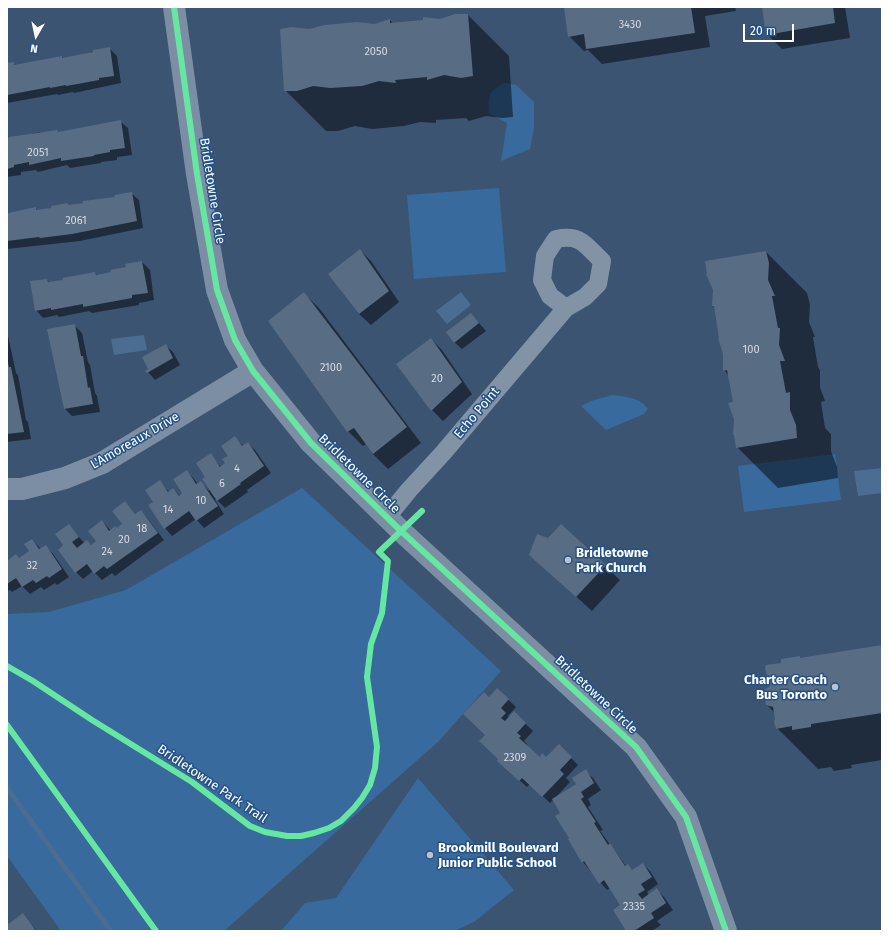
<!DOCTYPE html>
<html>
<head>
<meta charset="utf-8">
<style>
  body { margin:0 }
  #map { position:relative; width:889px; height:938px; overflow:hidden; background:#3b5472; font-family:"Fira Sans",sans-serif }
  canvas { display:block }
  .frame { position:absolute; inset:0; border:8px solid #fff; pointer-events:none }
  .north { position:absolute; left:16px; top:16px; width:40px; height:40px; -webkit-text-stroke:3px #245288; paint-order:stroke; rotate:189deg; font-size:11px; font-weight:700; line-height:16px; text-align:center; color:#fff }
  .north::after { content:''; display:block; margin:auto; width:14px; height:18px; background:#fff; clip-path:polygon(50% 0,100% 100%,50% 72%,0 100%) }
  .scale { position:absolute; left:743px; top:24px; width:51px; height:18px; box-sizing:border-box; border:2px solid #fff; border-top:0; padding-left:5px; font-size:12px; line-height:14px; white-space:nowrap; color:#fff; -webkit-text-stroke:3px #245288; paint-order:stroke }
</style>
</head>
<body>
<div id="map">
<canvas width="889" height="938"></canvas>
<div class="frame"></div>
<div class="north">N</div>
<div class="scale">20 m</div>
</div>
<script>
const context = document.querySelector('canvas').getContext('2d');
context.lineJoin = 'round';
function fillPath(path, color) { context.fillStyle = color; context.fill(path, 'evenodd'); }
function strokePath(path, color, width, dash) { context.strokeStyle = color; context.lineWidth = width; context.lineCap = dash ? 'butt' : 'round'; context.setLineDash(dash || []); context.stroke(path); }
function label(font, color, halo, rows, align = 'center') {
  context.font = font + ' "Fira Sans",sans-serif'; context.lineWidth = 3; context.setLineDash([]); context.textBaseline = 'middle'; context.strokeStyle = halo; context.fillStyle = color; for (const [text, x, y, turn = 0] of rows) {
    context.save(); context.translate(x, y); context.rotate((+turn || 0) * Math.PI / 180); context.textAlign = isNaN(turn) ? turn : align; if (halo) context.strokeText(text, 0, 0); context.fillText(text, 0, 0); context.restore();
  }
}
fillPath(new Path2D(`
  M505,83L516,85L534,102V128L530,149L501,161L507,123L489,113C488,94 488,92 505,83Z
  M499,188L506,272L414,279L407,195Z
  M612,395C626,397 639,397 648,409L644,414L606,430L581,406L591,401Z
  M835,454L841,500L744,512L738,466Z
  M302,488L501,671L439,741L224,931H61L7,856V614L49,612L126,590Z
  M418,778L514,890L474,922L454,931H281L305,903L336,898Z`), '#386a9d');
fillPath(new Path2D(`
  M461,292L471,305L447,324L436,311Z
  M144,335L147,350L114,355L111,339Z
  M882,468V493L858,496L854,471Z`), '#4b6d91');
fillPath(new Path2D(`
  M565,7H735L736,11L705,16L710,47L602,64L588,50L584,51L569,36Z
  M763,7H845L850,38L782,49L767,34Z
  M468,15L509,56L513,117L502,118L486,116L469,121L466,118L436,120V123L420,122L404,126L372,129L355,126L338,131H326L285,90L309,30L374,25L390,20L393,24L440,20Z
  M109,48L117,56L121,83L74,93L73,92L58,95L57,94L7,103V64L13,63L16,66L62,57L64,59Z
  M120,121L128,128L132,155L117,157V160L101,162V163L70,168L67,165L38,172L36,170L21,172V175L7,177V139L40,132L41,133L57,131L59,133Z
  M131,193L139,200L143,228L80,241L7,249V213L35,208L38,211L84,203L116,198Z
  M360,250L371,261L399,302L371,325L359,314L329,274Z
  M766,252L807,293L810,305L809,322L815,337H813L818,367L820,370V387L825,401L821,402L825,428L831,434V451L837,467L838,478L778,488L737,447L734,403L729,376L724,370V354L716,309L713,306Z
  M142,262L150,270L154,300L139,303V305L92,313L89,311L59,317L57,315L43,318L36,310L47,280L50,283L95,273L97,275L112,273Z
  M304,294L319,308L421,443L388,469L373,454L366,444L363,446L348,431Z
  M471,314L486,331L462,349L454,342Z
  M74,325L82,333L88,362L90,365L95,393L97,396L100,412L72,416L65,409Z
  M7,331L16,373L18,375L26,420L28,422L31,439L7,442Z
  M431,339L442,350L472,394L443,421L432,410Z
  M165,345L173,352L180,365L155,380L148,372Z
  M235,438L243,446L248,443L255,450L271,473L247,490L248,492L225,508L216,499L215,500L224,514L204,528L196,519L172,536L165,528L154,502L160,482L169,492L173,489L180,496L184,493L187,471L198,484L200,482L209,491L207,477L210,454L221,467L226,464Z
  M125,502L136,515L141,511L148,519L164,540L115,576L112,573L102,580L93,571L83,579L76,572L65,546L69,525L85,544L91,545L97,541L102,521L111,531L117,529L123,525Z
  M32,540L41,549L45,546L53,554L69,577L57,585L55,583L44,590L41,587L30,594L22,586L12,592L10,590L7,591V562L19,559L30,551Z
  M605,566L620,580L592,611L546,569Z
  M882,646V760L851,765L852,768L834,771L831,767L818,769L777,728L775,713L767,705L771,686L782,663L799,657L802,659Z
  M497,689L516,707L508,716L509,718L514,713L533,731L524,741L527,744L526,745L540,758L546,759L559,746L578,765L566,778L570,782L556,797L577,784L585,771L593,778L601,790L588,799L591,805L588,807L603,830L600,831L626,866L627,865L633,871L643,864L650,871L658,884L647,892L649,895L657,890L664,897L673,910L657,921L661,925L652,931H627L622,905L611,888L607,890L583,862L569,840L571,838L562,813L553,800L550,803L530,784L527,787L506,768L500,760L486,735L489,698Z
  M23,915L37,931H7V927Z`), '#0007');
strokePath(new Path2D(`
  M7,788L111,931`), '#4b6d91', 5);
fillPath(new Path2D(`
  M564,7H691L695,33L586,49L584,34L568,37Z
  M762,7H833L835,23L766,35Z
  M455,14H468L473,76L461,78L444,75L427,80V77L395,80L396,83L379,81L362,86L330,88L313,86L297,91H284L280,29L292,27L309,29L325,25L357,22L374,24L390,19V23L423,20V17L440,19Z
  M110,47L114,76L99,78V80L83,83L66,86V85L50,88V87L7,95V63L14,62V65L62,56V58L93,52V50Z
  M121,120L125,148L110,150V152L94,155V156L61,161V158L29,165V162L14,165V167L7,169V138H9V137L57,130L58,132Z
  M132,192L137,221L72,234L40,238L39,237L7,241V213L36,207V210L51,208V206L68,203V205L83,203V201L115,197L114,195Z
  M360,249L389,291L359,314L328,274Z
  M766,251L769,263L768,280L775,296H772L778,328H780L779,345L785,361H780L786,393L790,392V410L796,425L797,438L736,448L734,435H733L734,419L728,403L733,402L727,370L723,371V354L718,338H719L714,306H712L713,290L706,274H707L705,261Z
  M142,261L148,293L132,295V298L83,307V304L51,310V308L35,311L30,281L47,279L48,282L63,280L62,278L95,272L96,275L111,272L110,270L126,267L125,264Z
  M304,292L407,427L373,454L354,428L347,432L268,321Z
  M471,313L479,323L454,343L446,332Z
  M75,324L81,356H83L88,388L90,387L93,404L64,409L47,329Z
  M431,338L462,382L431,411L396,364Z
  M166,344L173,358L147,373L145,371L148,369L142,357Z
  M7,359L9,367H11L24,432L7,434Z
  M235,436L242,446L248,442L264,466L240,483L241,484L217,501L202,479L205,477L196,463L211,453L220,467L225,463L222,459L228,456L221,446Z
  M187,470L196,484L201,481L218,506L196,521L189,511L164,529L148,505L153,502L145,490L160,480L168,492L173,488L179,496L182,493L173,479Z
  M125,501L135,514L141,510L158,533L107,569L104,566L94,574L87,564L75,573L58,550L63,545L55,534L69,524L79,537L72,542L77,548L87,540L91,545L96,541L88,531L102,520L109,531L115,526L117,528L122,524L112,511Z
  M561,524L606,565L576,597L529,555L537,534L548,538Z
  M32,539L39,549L46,545L62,569L49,578L47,576L36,583L33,580L22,587L16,578L7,584V561L16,554L19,558L29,551L24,544Z
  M882,645V713L811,724V727L792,730V726L776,729L774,721L775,719L773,707L766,705L764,690L770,686L765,668L766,665L781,663V659L800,656V658Z
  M497,688L509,699L501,708L506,713L501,718L505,721L514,711L526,723L517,733L521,736L519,738L540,757L542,753L546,757L559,744L572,757L560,770L564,774L542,797L522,778L519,781L497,761L498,759L479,741L485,735L463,714L484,692L489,697Z
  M586,769L594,783L581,792L584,797L581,799L596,822L594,823L608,845L610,843L625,866L628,864L632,870L643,863L652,877L641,884L645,890L638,894L642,899L657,888L666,903L651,913L654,918L634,931H626L613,910L620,905L604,880L599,884L584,861L582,863L568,839L569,838L555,816L560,813L552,799L576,784L572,778Z
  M23,913L36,931H7V925Z`), '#586c84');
strokePath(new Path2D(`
  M387,517L409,490L443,453L566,308L585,297L598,284L602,261C585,245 581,234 556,239L545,256L542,280L550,296L566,308`), '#8293a6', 18);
strokePath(new Path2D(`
  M174,7L197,174L217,290L235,340L253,371L311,443L401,531L636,747L686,817L726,931
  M7,489H22L65,478L102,463L253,371`), '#7c8ea3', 22);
strokePath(new Path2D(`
  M174,7L197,174L217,290L235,340L253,371L311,443L401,531L636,747L686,817L726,931
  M7,666L33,681L92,720L192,782L250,826L265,832L287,836H301L314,833L329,828L341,821L354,808L362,798L370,785L375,768L377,747L367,677L371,644L382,613L388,561L379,552L422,511
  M7,725L156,931`), '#66e7a1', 6);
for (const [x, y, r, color] of [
  [568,560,4,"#bac3ce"],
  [835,687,4,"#bac3ce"],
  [430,855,4,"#bac3ce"]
]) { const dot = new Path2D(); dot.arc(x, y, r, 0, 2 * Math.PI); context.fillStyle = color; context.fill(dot); strokePath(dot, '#245288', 1.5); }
label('11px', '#d5dae0', null, [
  ["3430",630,25],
  ["2050",376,52],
  ["2051",38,153],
  ["2061",76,221],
  ["100",751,350],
  ["2100",331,368],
  ["20",437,379],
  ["4",237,469],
  ["6",222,484],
  ["10",201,501],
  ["14",168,510],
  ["18",142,529],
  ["20",124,540],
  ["24",107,552],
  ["32",32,566],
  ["2309",515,758],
  ["2335",634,907]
]);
label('13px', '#fff', '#245288', [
  ["Bridletowne Circle",212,191,81],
  ["Echo Point",477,413,-50],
  ["L'Amoreaux Drive",135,441,-30],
  ["Bridletowne Circle",359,474,44],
  ["Bridletowne Circle",596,695,43],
  ["Bridletowne Park Trail",212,784,34]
]);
label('bold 13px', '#fff', '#245288', [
  ["Bridletowne",576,553],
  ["Park Church",576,568],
  ["Charter Coach",827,680,"right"],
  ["Bus Toronto",827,695,"right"],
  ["Brookmill Boulevard",438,848],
  ["Junior Public School",438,863]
], 'left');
</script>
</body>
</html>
